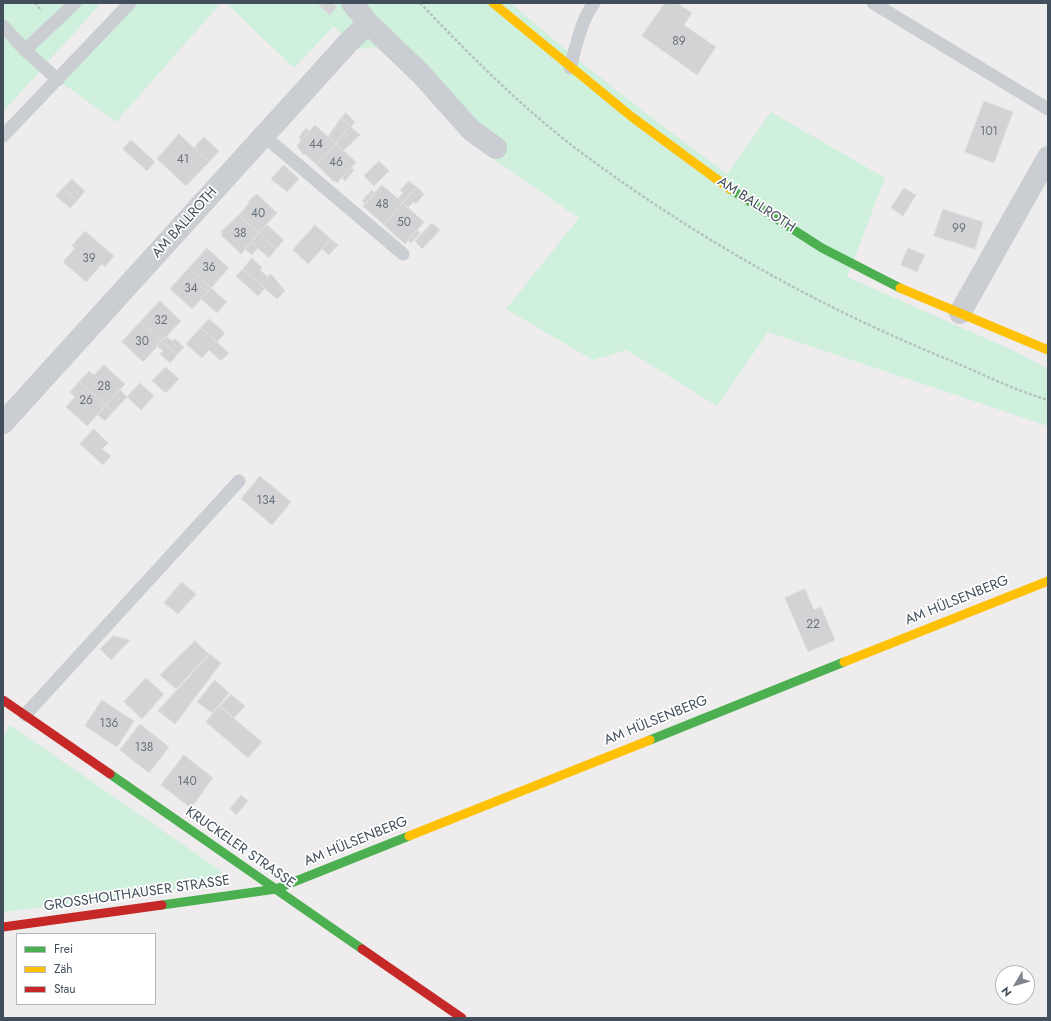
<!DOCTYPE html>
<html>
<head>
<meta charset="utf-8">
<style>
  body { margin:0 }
  #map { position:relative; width:1051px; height:1021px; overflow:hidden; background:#eeecec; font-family:Jost,sans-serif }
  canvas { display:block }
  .frame { position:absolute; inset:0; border:4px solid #424e5b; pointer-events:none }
  .legend { position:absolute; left:16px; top:933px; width:140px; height:72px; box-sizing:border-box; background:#fff; border:1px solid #b3b8bd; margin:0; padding:5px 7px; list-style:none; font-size:12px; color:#424e5b }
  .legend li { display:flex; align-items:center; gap:8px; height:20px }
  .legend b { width:20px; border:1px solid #b3b8bd }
  .north { position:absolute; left:995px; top:965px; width:40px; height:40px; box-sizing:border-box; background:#fff; border:1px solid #b3b8bd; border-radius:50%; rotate:232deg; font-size:11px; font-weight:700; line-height:16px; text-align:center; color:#424e5b }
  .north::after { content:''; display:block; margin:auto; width:14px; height:18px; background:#7e858e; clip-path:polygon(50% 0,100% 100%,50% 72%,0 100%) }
</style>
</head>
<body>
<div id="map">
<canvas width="1051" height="1021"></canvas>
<div class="frame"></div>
<ul class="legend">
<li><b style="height:5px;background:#4caf50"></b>Frei</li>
<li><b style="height:5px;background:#ffc107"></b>Zäh</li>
<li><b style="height:5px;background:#c62828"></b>Stau</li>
</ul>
<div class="north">N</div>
</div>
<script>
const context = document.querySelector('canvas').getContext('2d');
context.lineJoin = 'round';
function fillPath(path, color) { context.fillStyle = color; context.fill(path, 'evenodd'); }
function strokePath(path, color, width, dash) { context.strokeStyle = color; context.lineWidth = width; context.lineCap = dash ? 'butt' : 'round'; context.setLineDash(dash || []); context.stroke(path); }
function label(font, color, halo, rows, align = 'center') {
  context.font = font + ' Jost,sans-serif'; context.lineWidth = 3.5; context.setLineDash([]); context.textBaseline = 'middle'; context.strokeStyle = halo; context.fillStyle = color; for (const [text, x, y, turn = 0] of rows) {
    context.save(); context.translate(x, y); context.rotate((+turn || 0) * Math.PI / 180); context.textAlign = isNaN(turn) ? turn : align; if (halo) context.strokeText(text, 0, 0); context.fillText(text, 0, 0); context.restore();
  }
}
fillPath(new Path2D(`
  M3,3H101L3,112Z
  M130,3H221L116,122L58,80Z
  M226,3H511C580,64 653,119 727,174L771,112L885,178L847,277L1014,351L1048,369V426L768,332L717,406L627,350L593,360L506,309L579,218L492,158L455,125L391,53L373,47L354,50L334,26L294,68Z
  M10,725L221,871L223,876L217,884L3,912V737Z`), '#cef0dc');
const building = new Path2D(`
  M317,3H332L337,7L330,15Z
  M665,3H677L692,13L684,25L716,47L697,75L642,36Z
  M984,101L1013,112L994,163L965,152Z
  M346,113L355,122L351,127L341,118Z
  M341,118L350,126L336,144L328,137Z
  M315,125L336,144L317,165L305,154L304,155L297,146Z
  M350,126L360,135L343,151L336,144Z
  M306,128L310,131L302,140L299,138Z
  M179,134L209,162L186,186L157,159Z
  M204,137L219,151L209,162L194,148Z
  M131,140L155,162L147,171L123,149Z
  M336,144L356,162L337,183L335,181L334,182L317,165Z
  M379,161L389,171L374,186L364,176Z
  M284,165L299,179L287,192L271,179Z
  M351,168L354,170L345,181L342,178Z
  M72,179L85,191L77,201L63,188Z
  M409,181L417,187L403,203L398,198L403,193L400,190Z
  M382,185L403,203L384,225L363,206Z
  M417,187L424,194L416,204L413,202L408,208L403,203Z
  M63,188L77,201L70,208L56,196Z
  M904,188L916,195L903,216L891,208Z
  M372,190L375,193L365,204L362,201Z
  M257,194L277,213L259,233L239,215L249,203L248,202Z
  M403,203L424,222L405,244L384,225Z
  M943,209L983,222L975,249L934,236Z
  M239,215L259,233L241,254L221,235L223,233L221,232Z
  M432,223L440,230L422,249L415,241Z
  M267,225L284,240L276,249L259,233Z
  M315,225L331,239L308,264L293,250Z
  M417,230L420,233L411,243L408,240Z
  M85,231L114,256L105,267L102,264L86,282L63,262L75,248L72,246Z
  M259,233L276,249L269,258L251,242Z
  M331,239L338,245L329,255L322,249Z
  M251,242L258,248L252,255L245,249Z
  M207,248L229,268L211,288L189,268Z
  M908,248L925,255L917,272L901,265Z
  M252,258L262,267L260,270L268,277L261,285L243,269Z
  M189,268L211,288L192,309L170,289Z
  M243,269L265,288L258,296L236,276Z
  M271,274L285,291L277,299L261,285Z
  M211,288L227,302L217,313L201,299Z
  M160,301L181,321L162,341L140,322Z
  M209,319L225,333L217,342L201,328Z
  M140,322L162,341L143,362L122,342Z
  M201,328L229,353L221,361L209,350L202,358L186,344Z
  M166,336L172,341L175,339L184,347L177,355L162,341Z
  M162,341L177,355L170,363L160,354L163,351L157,346Z
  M104,365L125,384L106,405L79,382L89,371L94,375Z
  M166,367L179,379L166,393L152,381Z
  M79,382L106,405L87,426L66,407L75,397L70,392Z
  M140,383L154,396L141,410L127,397Z
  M120,390L127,397L113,412L106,405Z
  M106,405L113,412L105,421L98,415Z
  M94,429L108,443L102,449L111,456L103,465L80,444Z
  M260,476L291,502L272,525L241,499Z
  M182,582L196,594L178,614L164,603Z
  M805,589L814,610L821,607L835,640L808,652L785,598Z
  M113,636L130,640L111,660L100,649Z
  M195,641L209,654L176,689L160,675Z
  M210,654L221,663L175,724L158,711Z
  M146,678L164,694L142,719L124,702Z
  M215,680L229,693L212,713L197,702Z
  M231,694L245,706L234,718L220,706Z
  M102,700L134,721L117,747L85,726Z
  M219,706L262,742L248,758L206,722Z
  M140,724L169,747L149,773L120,750Z
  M184,755L213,778L191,808L161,785Z
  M241,795L248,801L236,815L230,809Z`);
fillPath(building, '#d3d3d5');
strokePath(building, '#dededf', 1);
strokePath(new Path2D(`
  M35,3L42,11
  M420,3C468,53 518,104 574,147C688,233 814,305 947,359C980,373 1014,390 1048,400`), '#b5c3c0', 2.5, [3, 2]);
strokePath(new Path2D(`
  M873,3L1048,109
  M3,26L25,50L58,80
  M25,50L75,3
  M570,68C576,47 581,20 594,3
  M3,136L130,3
  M264,136L403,254
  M25,715L239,481`), '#cacdd1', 13);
strokePath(new Path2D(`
  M352,3L368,23L421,74L471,130L496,148
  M960,313L1048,157
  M3,423L347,44L368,23`), '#cacdd1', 22);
strokePath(new Path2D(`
  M730,189L822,248L900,288
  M650,740L844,662
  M110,774L362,949
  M162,905L276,889L409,836`), '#4caf50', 9);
strokePath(new Path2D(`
  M493,3L632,117L730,189
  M900,288L1048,350
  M844,662L1048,581
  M409,836L650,740`), '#ffc107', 9);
strokePath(new Path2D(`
  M3,700L110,774
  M3,927L162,905
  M362,949L462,1018`), '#c62828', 9);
label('12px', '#68727c', null, [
  ["89",679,42],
  ["101",989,132],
  ["44",316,145],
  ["41",183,160],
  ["46",336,163],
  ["48",382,205],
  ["40",258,214],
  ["50",404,223],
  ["99",959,229],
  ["38",240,234],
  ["39",89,259],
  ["36",209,268],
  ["34",191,289],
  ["32",161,321],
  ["30",142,342],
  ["28",104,387],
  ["26",86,401],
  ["134",266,501],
  ["22",813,625],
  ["136",109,724],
  ["138",144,748],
  ["140",187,782]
]);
label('14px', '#424e5b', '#fff', [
  ["AM BALLROTH",756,205,33],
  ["AM BALLROTH",185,223,-48],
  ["AM HÜLSENBERG",957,601,-22],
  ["AM HÜLSENBERG",656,721,-22],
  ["AM HÜLSENBERG",356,842,-22],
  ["KRUCKELER STRASSE",240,848,35],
  ["GROSSHOLTHAUSER STRASSE",137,894,-8]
]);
</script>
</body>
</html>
